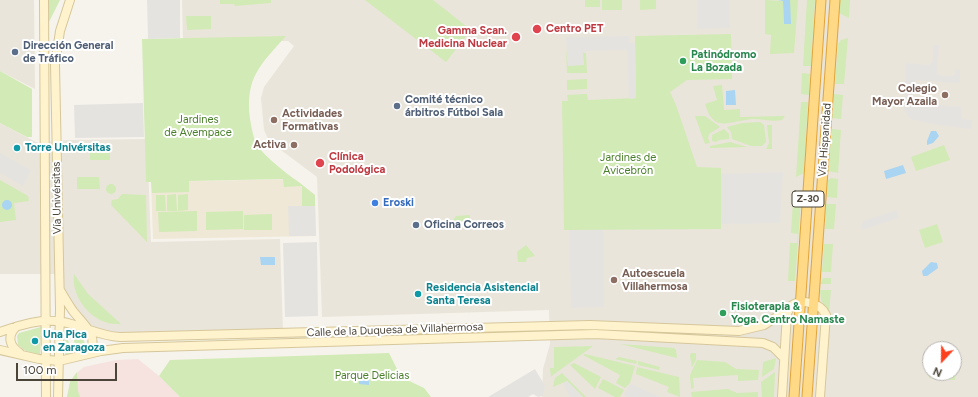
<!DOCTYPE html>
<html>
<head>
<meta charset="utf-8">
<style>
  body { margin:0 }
  #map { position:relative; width:978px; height:397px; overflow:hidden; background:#f6f3ec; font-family:Figtree,sans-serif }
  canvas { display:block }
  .north { position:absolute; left:922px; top:341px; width:40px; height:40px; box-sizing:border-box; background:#fff; border:1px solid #b7b4b0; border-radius:50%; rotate:202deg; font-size:11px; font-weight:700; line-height:16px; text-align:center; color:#4b4439 }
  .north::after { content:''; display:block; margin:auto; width:14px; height:18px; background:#fc3f1d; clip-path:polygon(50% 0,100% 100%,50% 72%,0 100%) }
  .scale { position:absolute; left:16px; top:363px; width:101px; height:18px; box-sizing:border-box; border:2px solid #4b4439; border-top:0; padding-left:5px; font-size:12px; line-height:14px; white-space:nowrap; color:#4b4439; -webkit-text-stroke:3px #fff; paint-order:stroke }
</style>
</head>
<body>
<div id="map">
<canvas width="978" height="397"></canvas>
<div class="north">N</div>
<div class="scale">100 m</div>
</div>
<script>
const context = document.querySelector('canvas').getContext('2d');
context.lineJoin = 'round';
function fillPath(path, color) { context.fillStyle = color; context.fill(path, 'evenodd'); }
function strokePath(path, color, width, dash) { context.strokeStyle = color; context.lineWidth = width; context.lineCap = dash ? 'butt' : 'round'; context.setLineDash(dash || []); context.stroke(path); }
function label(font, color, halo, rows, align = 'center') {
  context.font = font + ' Figtree,sans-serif'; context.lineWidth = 4; context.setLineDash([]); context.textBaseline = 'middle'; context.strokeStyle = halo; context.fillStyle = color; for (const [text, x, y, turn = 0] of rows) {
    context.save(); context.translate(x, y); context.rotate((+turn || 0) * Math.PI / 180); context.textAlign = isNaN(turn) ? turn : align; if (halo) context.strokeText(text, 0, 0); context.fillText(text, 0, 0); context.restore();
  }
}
fillPath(new Path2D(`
  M0,0H34L35,89L0,71Z
  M182,0H978V397H542L543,369L550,344L549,310L322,317L317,177L269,141L264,130L261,98L264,87L294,46L288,41L183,42ZM930,349H954V373H930Z
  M0,123L38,143L69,140L147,139L151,242L280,239L283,333L159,336L90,332L68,304L59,274H0Z`), '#eae5da');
fillPath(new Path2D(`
  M295,179L315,195L316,236L153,239L151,182Z`), '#efe8d6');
fillPath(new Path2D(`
  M138,359L159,376L180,397H67L70,382L75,374L84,367L116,360Z`), '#f6e3e0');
fillPath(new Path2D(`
  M49,0H60L49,22L48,20Z
  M220,0H271V3L235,6L234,4H220Z
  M365,0H433L471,30L446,62Z
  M585,0H600V7H585Z
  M602,0H622V10H602Z
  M640,0H656V9L640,10Z
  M765,0L783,1L784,24H790V0H798L794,53L770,54L771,35L765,34Z
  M807,0H815L811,66H803Z
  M840,0H850L849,18L839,13Z
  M186,16H211V29L187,30Z
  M731,34L732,79L687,80L670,92L676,105L697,167L721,168V229L564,230L562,101H568L567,95L587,94L588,100L636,98L635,36Z
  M286,36C260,65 245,78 250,119C252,129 253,139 259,148C274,166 297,180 315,195V206H302V186L284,187L283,179L189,181V192L152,193L151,182H146L142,39Z
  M848,38L844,84H835L838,44L841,40Z
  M566,48L568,66L583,53H586L587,73H567Z
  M0,71L32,89V137H27L0,123Z
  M802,73L810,74L809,95L801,94Z
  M587,79V89L567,90V80Z
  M722,85L724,110L740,109V117L785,116L782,120C772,122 763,119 754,119C730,120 714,135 705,104L717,100L713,86Z
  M834,94L843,95L841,119L832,118Z
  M801,102H808L804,173L796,177Z
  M695,116H705L720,127L709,134L708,138L710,143L705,144Z
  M760,122L764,125L766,142L762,146H751L732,139L731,132L727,127L742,123Z
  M767,125H772V149H766L769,143Z
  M724,129L729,134V139L719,140L716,142L712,141V135Z
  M832,129L841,130L838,173L828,171Z
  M730,142L747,147L710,148V146Z
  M944,145L950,160L916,171L911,157Z
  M90,146H110V160H90Z
  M77,177H99L100,189H77Z
  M831,178L838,179L837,198L827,197L828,180Z
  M0,180L28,196L29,201L14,203L16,220L0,222Z
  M106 189a5 5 0 1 1 10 0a5 5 0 1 1-10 0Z
  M122,194L146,195L147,242L111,205L112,200L118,199Z
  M176,194L177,211H167V195Z
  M188,194V210L178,211V195Z
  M156,195H165L166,211H156Z
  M793,201H801L795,281H788L790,243H797L798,234L791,233Z
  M826,204H836L834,229H825Z
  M197,211V231L159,232L158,212Z
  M243,211V229L206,230V212Z
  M272,214V230H244V215Z
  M456,216L470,215V221L452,222Z
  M937,224L943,242L925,248L919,230Z
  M824,244H833L831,272H822Z
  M526,245L535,256L527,258L526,262H518L517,252Z
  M74,274L88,294L121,324C115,324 110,324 105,322C87,316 71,294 74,274Z
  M823,278H831V284H820Z
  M820,290H831L829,312L821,300Z
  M41,327L40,355L26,351L18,345L17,336L19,333Z
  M71,331L83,338L86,347L84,351L78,354Z
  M65,333L73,353H72L65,355Z
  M620,344L674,348L676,350L677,358Z
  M593,346L553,375L551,377L550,368H554V347Z
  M389,353L401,377L424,388L431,397H180L159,376L170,360Z
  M691,353H696V360L692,367L690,356Z
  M585,354L635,366L630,383L625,388L616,383L620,375L583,355Z
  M619,357L637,361L636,364L615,359Z
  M776,358L774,369L762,377L763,362Z
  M697,360L725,362L736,369L759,370L758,380L738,381V375L693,378L694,388L691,389L690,375Z
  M638,361L660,367L659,370L638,365Z
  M574,363L601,377L595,389L570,365Z
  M637,367L679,377L680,397L667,392L669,387L636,374Z
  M77,372L78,391L80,397H67L70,382Z
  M775,372L774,397H762L761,382Z
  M928,372L955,374V380L929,378Z
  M562,373L586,397H583L567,381L553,387L555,378Z
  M603,379L624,390L620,397H615L598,388Z
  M728,389L737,393L758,392V397H692L691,392Z`), '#d2eab5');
fillPath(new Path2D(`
  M147,0H180V38L148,39Z
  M697,0H730V28L697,29Z
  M629,36V43H635L636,98L629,99L627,50L586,51L583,53L584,65L568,66L566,37Z
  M933,45H939L937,74L942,76H953L955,74V69L960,70V81L957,83L916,80L913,86L912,106L918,108L919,104L961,107L962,119L972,120L971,129L938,125L910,119L904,109L906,63L929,65L933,61Z
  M143,103L144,137L75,138L74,105Z
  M0,153L31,170L23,186L0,173Z
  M783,172L780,223L721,224V174Z
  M288,206H315L316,236H289Z
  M897,210L899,218L862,230L861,227L863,221Z
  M569,230H603L604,307L571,308Z
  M317,242L318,316L285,317L283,243Z
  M535,369L545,386L543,396L538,397L533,394L528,397H488Z
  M567,381L583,397H570L563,383Z
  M631,384L654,394L660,397H627L624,395Z`), '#e5e3e0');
fillPath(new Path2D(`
  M778,0H790L791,24H784L783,1Z
  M735,90L736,105H726V91Z
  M931,131H936L939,136L933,143L927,145V141Z
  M903,165L906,173L886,179L884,171Z
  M2 205a5 5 0 1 1 10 0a5 5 0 1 1-10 0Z
  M260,257H275V265H261Z
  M931,262L937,263L938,268L927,276H923L922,271Z
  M359,375H369V385L359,384Z`), '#a9d4f2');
const secondary = new Path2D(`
  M44,0L46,397
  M60,290C64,297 68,304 73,311C83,324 100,336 89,353
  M16,327C7,336 9,346 20,353
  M0,332C20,325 41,318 63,322C83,326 99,336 120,337L590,325L739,331L764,325L789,309
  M0,350L39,359L59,361L101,351L123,348L595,334L763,343L773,347L784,358
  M58,397L60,309L55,65L60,31L70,0
  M782,397L787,313L791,306C801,298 821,303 826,315L820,397`);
const trunk = new Path2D(`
  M794,397L821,0
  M807,397L835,0`);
strokePath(secondary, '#d6c79b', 10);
strokePath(trunk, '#e0a43c', 11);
strokePath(secondary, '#fff3cd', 8);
strokePath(trunk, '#ffd985', 9);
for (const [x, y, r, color] of [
  [537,29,5,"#e0444e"],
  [516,37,5,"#e0444e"],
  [15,52,4,"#5c6f8a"],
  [683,61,4,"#2e9e5b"],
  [945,95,4,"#8d6e63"],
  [397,106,4,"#5c6f8a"],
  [274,120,4,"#8d6e63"],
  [294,145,4,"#8d6e63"],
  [17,148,4,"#0f9aa8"],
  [320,163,5,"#e0444e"],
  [375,203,4,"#3f7fe0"],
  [416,225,4,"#5c6f8a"],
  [614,280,4,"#8d6e63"],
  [418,294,4,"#0f9aa8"],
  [723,313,4,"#2e9e5b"],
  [35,341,4,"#0f9aa8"]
]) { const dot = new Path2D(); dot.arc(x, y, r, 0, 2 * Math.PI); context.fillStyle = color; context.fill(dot); strokePath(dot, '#fff', 1.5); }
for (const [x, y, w] of [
  [808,199,32]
]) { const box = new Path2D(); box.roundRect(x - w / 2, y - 8, w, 16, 3); context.fillStyle = '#fff'; context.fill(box); strokePath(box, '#4b4439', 1); }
label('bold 10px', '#4b4439', null, [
  ["Z-30",808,199]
]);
label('bold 11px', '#be3a42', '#fff', [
  ["Centro PET",546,29],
  ["Gamma Scan.",507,31,"right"],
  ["Medicina Nuclear",507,44,"right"],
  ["Clínica",329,157],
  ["Podológica",329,170]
], 'left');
label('bold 11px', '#4e5e75', '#fff', [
  ["Dirección General",23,46],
  ["de Tráfico",23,59],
  ["Comité técnico",405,100],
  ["árbitros Fútbol Sala",405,113],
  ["Oficina Correos",424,225]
], 'left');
label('bold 11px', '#27864d', '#fff', [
  ["Patinódromo",691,55],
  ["La Bozada",691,68],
  ["Fisioterapia &",731,307],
  ["Yoga. Centro Namaste",731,320]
], 'left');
label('bold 11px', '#785e54', '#fff', [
  ["Colegio",937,89],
  ["Mayor Azaila",937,102],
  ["Actividades",282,114,"left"],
  ["Formativas",282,127,"left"],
  ["Activa",286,145],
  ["Autoescuela",622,274,"left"],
  ["Villahermosa",622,287,"left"]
], 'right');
label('11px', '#4a7f2a', '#fff', [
  ["Jardines",198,120],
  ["de Avempace",198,133],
  ["Jardines de",628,158],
  ["Avicebrón",628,171],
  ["Parque Delicias",372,376]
]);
label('11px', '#4b4439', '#fff', [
  ["Vía Hispanidad",825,140,-86],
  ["Vía Univérsitas",57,198,-91],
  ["Calle de la Duquesa de Villahermosa",395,330,-2]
]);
label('bold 11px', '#0d838f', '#fff', [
  ["Torre Univérsitas",25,148],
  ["Residencia Asistencial",426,288],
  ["Santa Teresa",426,301],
  ["Una Pica",43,335],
  ["en Zaragoza",43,348]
], 'left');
label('bold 11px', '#366cbe', '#fff', [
  ["Eroski",383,203]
], 'left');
</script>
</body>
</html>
